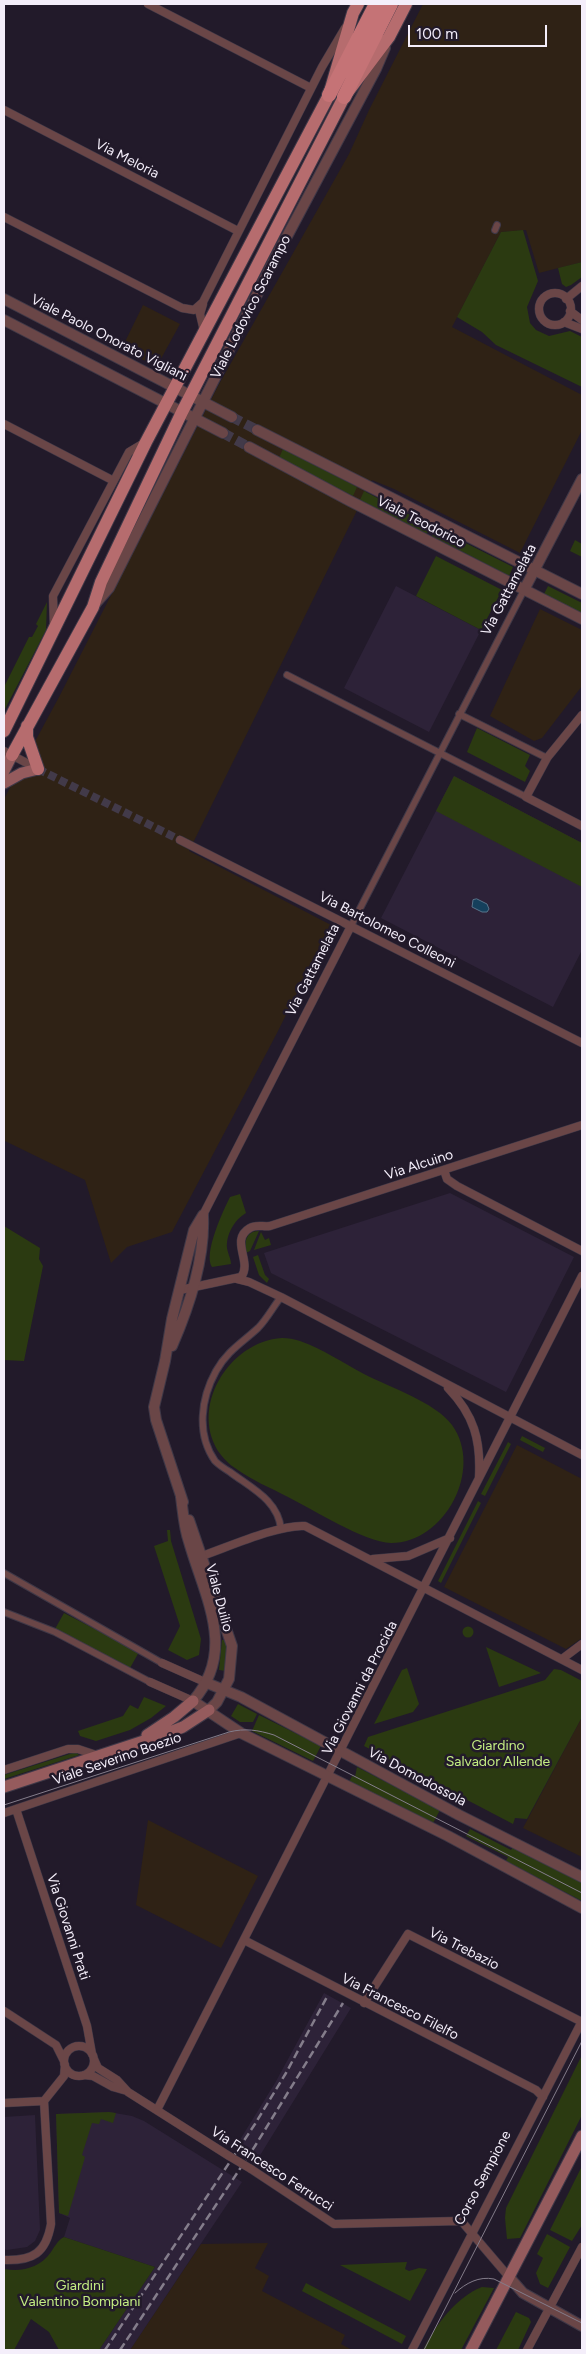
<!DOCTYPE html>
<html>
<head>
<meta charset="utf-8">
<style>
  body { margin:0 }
  #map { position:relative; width:586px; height:2354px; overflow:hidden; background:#221a2a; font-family:Figtree,sans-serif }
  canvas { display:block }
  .frame { position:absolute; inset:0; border:5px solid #f4eefa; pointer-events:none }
  .scale { position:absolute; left:408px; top:25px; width:139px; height:22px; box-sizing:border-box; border:2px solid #f4eefa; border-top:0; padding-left:6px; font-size:15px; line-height:18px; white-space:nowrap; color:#f4eefa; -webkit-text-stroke:4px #221a2a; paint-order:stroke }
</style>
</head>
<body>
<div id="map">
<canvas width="586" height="2354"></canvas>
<div class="frame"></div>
<div class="scale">100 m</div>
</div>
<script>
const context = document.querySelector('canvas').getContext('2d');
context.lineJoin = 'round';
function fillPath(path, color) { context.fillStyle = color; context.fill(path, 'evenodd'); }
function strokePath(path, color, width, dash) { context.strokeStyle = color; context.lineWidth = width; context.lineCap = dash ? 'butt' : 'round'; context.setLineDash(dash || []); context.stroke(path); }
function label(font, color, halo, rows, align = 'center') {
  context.font = font + ' Figtree,sans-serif'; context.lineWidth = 5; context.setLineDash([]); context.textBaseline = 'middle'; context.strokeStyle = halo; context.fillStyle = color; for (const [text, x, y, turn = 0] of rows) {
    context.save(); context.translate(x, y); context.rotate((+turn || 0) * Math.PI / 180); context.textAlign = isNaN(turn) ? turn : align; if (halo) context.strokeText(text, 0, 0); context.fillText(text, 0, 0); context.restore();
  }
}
fillPath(new Path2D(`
  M423,4H582V262L539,273L526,230L501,232L452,327L582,395V430L520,553L394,489L372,480L189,851L331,925L277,1033L172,1232L127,1247L111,1263L85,1180L5,1141L4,1139V799L59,697L218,386L349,154L369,110Z
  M143,305L180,324L157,366L121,350Z
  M540,609L582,630V686L542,738L534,741L490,716Z
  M517,1445L582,1479V1638L566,1649L444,1587Z
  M582,1717V1857L523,1828Z
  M148,1820L258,1876L221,1948L136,1905Z
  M268,2243L255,2268L269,2276L262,2291L345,2335L341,2344L352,2350H130L201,2244Z`), '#2f2215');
fillPath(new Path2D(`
  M396,586L481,630L429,732L344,688Z
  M454,776L582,843V950L553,1007L381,918Z
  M450,1193L574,1257L506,1392L271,1273L264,1253Z
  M324,1993L351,2008L259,2157L238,2143L275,2083Z
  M109,2112L132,2116L144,2121L242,2182L130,2350H99L155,2267L64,2237L70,2218L59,2213L56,2114Z
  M35,2115L40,2230L35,2241L27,2247L7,2250L4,2249V2117Z`), '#2d2238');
fillPath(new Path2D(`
  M523,230L538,281L527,307L530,323L536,330L549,336L570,331L582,337V387L496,345L482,332L457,317L501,232Z
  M582,262V277L571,285L566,287L562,284L558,268Z
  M283,449L357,487L353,496L279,458Z
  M364,491L431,526L427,534L360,500Z
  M436,528L513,567L509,576L432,536Z
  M575,540L582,544V557L570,551Z
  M436,556L502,590L481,630L416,596Z
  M548,586L582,603V614L544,594Z
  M47,602L46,630L4,711V687L29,637H32L38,626L36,624Z
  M477,728L530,755L525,766L530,771L525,782L467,752Z
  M454,776L582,843V887L436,811Z
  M240,1194L246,1213C234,1220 226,1235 227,1248C228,1254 231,1259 231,1264L212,1267C203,1254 223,1211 230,1197Z
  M4,1226L40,1248L39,1259L43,1266L24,1361L4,1360Z
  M259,1231L250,1251L246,1253C244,1242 246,1231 259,1231Z
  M261,1232L265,1240L269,1238L271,1245L254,1250Z
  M258,1255L265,1275L269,1279L267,1283L259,1275L253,1257Z
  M282,1338C288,1338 294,1339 300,1341C323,1349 343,1363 364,1374C389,1387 435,1402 452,1425C484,1469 445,1543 391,1543C364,1542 314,1510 288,1497C271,1488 251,1480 235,1468C230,1465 225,1460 221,1455C187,1409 229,1341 282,1338Z
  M522,1436L545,1448L543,1452L520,1440Z
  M508,1442L511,1444L485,1496L481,1494Z
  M478,1501L481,1503L441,1583L438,1581Z
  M167,1530H170L171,1541L201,1639L199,1655L187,1660L168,1650L180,1626L154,1546L168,1541Z
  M64,1613L139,1652L130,1668L55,1629Z
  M462.5 1632a5.5 5.5 0 1 1 11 0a5.5 5.5 0 1 1-11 0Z
  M222,1640H225L228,1651L226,1671L219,1670Z
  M486,1647L541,1673L499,1687Z
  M407,1668L419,1704L413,1712L374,1724L402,1670Z
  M554,1669L561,1670L582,1681V1717L527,1819L515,1818L513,1824L364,1746L368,1737L545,1680Z
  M144,1697L166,1706L151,1718L130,1730L96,1741L80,1736L78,1731L123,1716L130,1705L138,1709Z
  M238,1704L257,1714L253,1722H240L231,1716Z
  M259,1715L321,1746L313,1761L252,1731Z
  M76,1752L79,1755L4,1779V1775Z
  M357,1767L440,1810L432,1825L349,1782L352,1776L355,1777Z
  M470,1829L511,1850L514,1845L582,1880V1901L506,1861L508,1857L466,1836Z
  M582,2055V2115L520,2238L507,2239L505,2218L506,2208Z
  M109,2112L116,2113L113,2123L101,2119L99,2124L92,2123L82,2155L85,2157L68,2216L59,2213L56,2114Z
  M582,2166V2225L572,2241L550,2230Z
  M547,2234L570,2247L548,2288L540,2284L536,2273L543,2258L537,2254Z
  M64,2237L155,2267L99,2350H59L49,2332L31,2319L14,2350H4V2269C22,2272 40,2268 51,2252C55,2246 58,2240 64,2237Z
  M407,2262L405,2269L409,2271L419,2268L427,2269L410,2301L340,2265Z
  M306,2283L406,2336L402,2344L302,2291Z
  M482,2287L494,2288L461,2350H423C435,2326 456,2297 482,2287Z
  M516,2312L529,2318L531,2322L518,2350H496Z`), '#2b3a11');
const water = new Path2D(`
  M477,899L487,904L489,909L487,912H482L472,907L473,900Z`);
fillPath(water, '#15405c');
strokePath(water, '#58748b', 1);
strokePath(new Path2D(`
  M38,769L180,840`), '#423a49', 8, [8, 4]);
strokePath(new Path2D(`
  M232,417L257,430
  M223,433L249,447`), '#423a49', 10, [10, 5]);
const pedestrian = new Path2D(`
  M495,230L497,225
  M287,675L526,797
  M459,714L547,758
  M351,926L524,590
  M281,1297C273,1307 267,1319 258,1328C243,1342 227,1351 216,1371C201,1398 196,1434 215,1461C219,1465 225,1469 230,1472C251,1488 278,1500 281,1529
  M4,1573L162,1663
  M4,1612L55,1632L150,1682`);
const minor = new Path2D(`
  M148,4L311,88
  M4,110L238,231
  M4,217L182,308L194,310L203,302L322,67L345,28
  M539 309a16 16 0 1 1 32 0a16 16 0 1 1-32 0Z
  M566,299L582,286
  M203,304L200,314L204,331
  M570,311L582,320
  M564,322L582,329
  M4,424L112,480
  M54,628L53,596L129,452L144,443
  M582,715L547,758L526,797L582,826
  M4,751L38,769
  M180,840L582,1043
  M444,1170L447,1179L457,1186L582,1251
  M203,1215L351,926
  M237,1279L249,1282L281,1297L582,1455
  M180,1290L241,1277C253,1262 229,1240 250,1228C256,1224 263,1227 270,1226L582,1125
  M448,1388C474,1415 481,1440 479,1477
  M202,1556C228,1547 280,1524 305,1526L582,1670
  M373,1559L408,1556L450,1538
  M562,1659L582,1644
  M162,1663L207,1683
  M150,1682L193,1701
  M4,1770L68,1749H78L99,1756
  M16,1809L87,2026L92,2054
  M4,1813L241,1733
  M244,1940L536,2090L543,2097
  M364,2003L408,1934L582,2022
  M4,2011L56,2045L64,2061
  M64 2061a15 15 0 1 1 30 0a15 15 0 1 1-30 0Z
  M94,2059L98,2068L117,2080L128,2092L229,2156
  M84,2075L93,2076L113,2087L127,2091
  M44,2101L64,2076L65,2065
  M4,2103L44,2101
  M157,2110L582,1276
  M251,2169L334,2224L459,2221L463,2223L509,2277
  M4,2260C33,2261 46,2253 51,2224L44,2101
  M412,2350L582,2021
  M527,2350L582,2247`);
const tertiary = new Path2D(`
  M4,299L232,417
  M4,320L223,433
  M257,430L582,594
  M249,447L350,501L582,619
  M524,590L582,479
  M95,604L109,588L276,257L376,69L385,48
  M172,1346C189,1307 205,1259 203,1216
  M181,1497C183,1512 184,1528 189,1542C205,1598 237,1650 193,1701L241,1733L448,1836L582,1908
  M183,1502L156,1420L154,1407L165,1361L172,1319L194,1230L203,1215
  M189,1520L232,1646L229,1679L217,1702L209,1710
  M207,1683L241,1697L459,1815L582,1877
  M509,2277L523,2293L582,2326`);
const secondary = new Path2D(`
  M4,771L12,755
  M4,783L22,773L38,769
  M147,1735L174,1717L193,1701
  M4,1787L165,1734L183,1727L209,1710
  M471,2350L582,2136`);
const primary = new Path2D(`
  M27,726V737L38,769
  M4,731L146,442L329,95L353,13L358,4
  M12,755L93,607L101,582L182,412L344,97L389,37L406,4`);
const trunk = new Path2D(`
  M329,95L376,4
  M344,97L391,4`);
strokePath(pedestrian, '#3f3847', 8);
strokePath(minor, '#3f3847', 9);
strokePath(tertiary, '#3f3847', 12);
strokePath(secondary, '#3f3847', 13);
strokePath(primary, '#3f3847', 14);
strokePath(trunk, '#3f3847', 16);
strokePath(pedestrian, '#6a4647', 6);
strokePath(minor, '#6a4647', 8);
strokePath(tertiary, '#6a4647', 10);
strokePath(secondary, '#955b5d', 11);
strokePath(primary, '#b66c6e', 12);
strokePath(trunk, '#c57376', 14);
strokePath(new Path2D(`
  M4,1805L229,1732C245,1728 258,1730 274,1735L582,1893
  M455,2293C466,2283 479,2276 494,2279L582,2323
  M424,2350L582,2041`), '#847d8b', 1);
strokePath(new Path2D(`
  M105,2350L255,2124L286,2073L328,1995
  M120,2350L255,2146L343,2003`), '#847d8b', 2.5, [8, 4]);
const minorBridge = new Path2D(`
  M229,2156L251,2169`);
strokePath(minorBridge, '#3f3847', 9, []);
strokePath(minorBridge, '#6a4647', 8);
label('14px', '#f4eefa', '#221a2a', [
  ["Via Meloria",127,159,27],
  ["Viale Lodovico Scarampo",251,307,-63],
  ["Viale Paolo Onorato Vigliani",109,338,27],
  ["Viale Teodorico",421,522,27],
  ["Via Gattamelata",509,590,-62],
  ["Via Bartolomeo Colleoni",387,930,27],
  ["Via Gattamelata",313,970,-63],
  ["Via Alcuino",419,1165,-18],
  ["Viale Duilio",219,1598,75],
  ["Via Giovanni da Procida",360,1688,-63],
  ["Viale Severino Boezio",117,1759,-19],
  ["Via Domodossola",417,1777,28],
  ["Via Giovanni Prati",68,1927,72],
  ["Via Trebazio",464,1949,27],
  ["Via Francesco Filelfo",400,2007,27],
  ["Via Francesco Ferrucci",272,2169,33],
  ["Corso Sempione",483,2178,-62]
]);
label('14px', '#c3ed82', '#221a2a', [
  ["Giardino",498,1746],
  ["Salvador Allende",498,1762],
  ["Giardini",80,2286],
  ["Valentino Bompiani",80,2302]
]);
</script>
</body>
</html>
